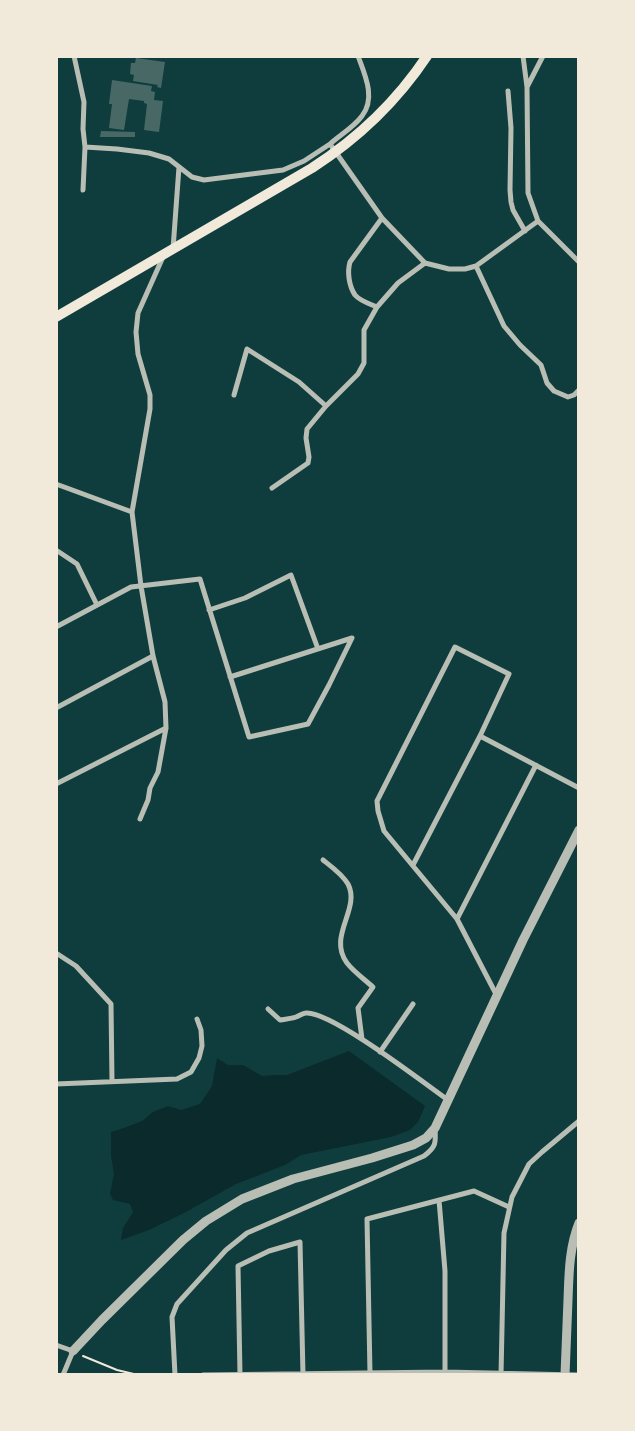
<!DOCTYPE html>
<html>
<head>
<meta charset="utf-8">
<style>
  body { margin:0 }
  #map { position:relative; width:635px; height:1431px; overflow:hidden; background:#0f3d3e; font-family:Rubik,sans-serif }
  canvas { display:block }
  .frame { position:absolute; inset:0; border:58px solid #f1e9da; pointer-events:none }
</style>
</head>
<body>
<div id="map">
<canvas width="635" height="1431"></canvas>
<div class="frame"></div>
</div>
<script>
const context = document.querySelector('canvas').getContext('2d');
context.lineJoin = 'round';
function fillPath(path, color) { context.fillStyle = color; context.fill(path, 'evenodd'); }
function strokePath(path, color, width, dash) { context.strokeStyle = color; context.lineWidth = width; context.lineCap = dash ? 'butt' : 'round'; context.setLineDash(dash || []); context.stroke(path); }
fillPath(new Path2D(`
  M349,1051L425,1106L418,1122L410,1130L391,1137L301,1155L285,1165L236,1184L184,1213L149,1230L121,1240L123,1228L133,1212L130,1204L113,1200L110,1194L114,1174L111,1156V1132L124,1128L142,1121L153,1112L168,1106L181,1110L200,1104L212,1086L217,1058L228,1065H243L262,1076L275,1075H287Z`), '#0a2a2b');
fillPath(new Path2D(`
  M136,58L165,62L161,88L157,87L158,85L133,81L134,75L130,74L131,63H135Z
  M112,80L152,86L151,91L155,92L154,100L163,101L159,132L144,130L147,104L144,103V101L129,99L124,130L109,128L112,104H109Z
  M101,131L135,132V137H100Z`), '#486865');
strokePath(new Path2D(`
  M83,1356L117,1370L138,1375`), '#f1e9da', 2);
strokePath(new Path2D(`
  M74,56L84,102L83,129L85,147
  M358,56C365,75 376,98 362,116C354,127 340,135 330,144L382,218L425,263L449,269H465L476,266L538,221
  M523,56L527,87L528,193L538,221L579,262
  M527,87L543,56
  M508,91L511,128L510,190L511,202L513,210L525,231
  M83,190L85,147L117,149L149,153L169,159L192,177L204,180L283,170L304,161L330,144
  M173,249L179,167
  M476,266L504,326L520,345L541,365L547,383L554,391L568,397L574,395L579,390
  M377,307C370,304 360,301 355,295C349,286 347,272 350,262L382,218
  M234,395L247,349L299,382L326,406
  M56,484L132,512
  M272,488L308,463L309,457L306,438L307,429L326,406L358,374L364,363V330L377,307L398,283L425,263
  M56,550L77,564L97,605
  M209,610L245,598L291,575L318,649
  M56,627L131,587L200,579L249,737L308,724L329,685L352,638L230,677
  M56,708L153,656
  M480,736L579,788
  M56,784L166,728
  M140,819L148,800L150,788L158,772L166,728L165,702L153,656L141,586L132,512L150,409V395L138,354L136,332L138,313L163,257
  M323,860C332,867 342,874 348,884C361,909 327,936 347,963C354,972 364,979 373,987L358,1008L362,1039
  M413,865L480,736L509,674L455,647L377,801L378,811L384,831L457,919L497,996
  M457,919L536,765
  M56,953L76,966L111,1004L112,1081
  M268,1009L280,1020C285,1019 291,1019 296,1017C299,1016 303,1013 306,1013C331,1011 424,1083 448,1100
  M380,1052L413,1004
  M56,1084L177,1079L191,1072L199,1058L202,1046L201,1030L197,1019
  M439,1200L445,1271V1375
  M56,1345L73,1351L63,1375
  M370,1374L367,1219L474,1191L509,1207
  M175,1375L172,1317L177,1304L226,1250L247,1233L424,1156C436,1147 436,1143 435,1129
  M203,1375L445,1372L577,1375
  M240,1375L238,1266L269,1251L300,1242L303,1375
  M501,1375L504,1233L512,1197L529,1164L542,1152L579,1121`), '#b8beb3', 5);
strokePath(new Path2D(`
  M73,1351L102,1320L183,1240L206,1221L242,1199L293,1179L372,1158L413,1145L426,1138L435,1128L523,940L579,830
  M565,1375C566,1350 567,1325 568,1300C569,1274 569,1248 579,1223`), '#b8beb3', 9);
strokePath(new Path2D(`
  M56,317L312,168C357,139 397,101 427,56`), '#f1e9da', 10);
</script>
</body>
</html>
